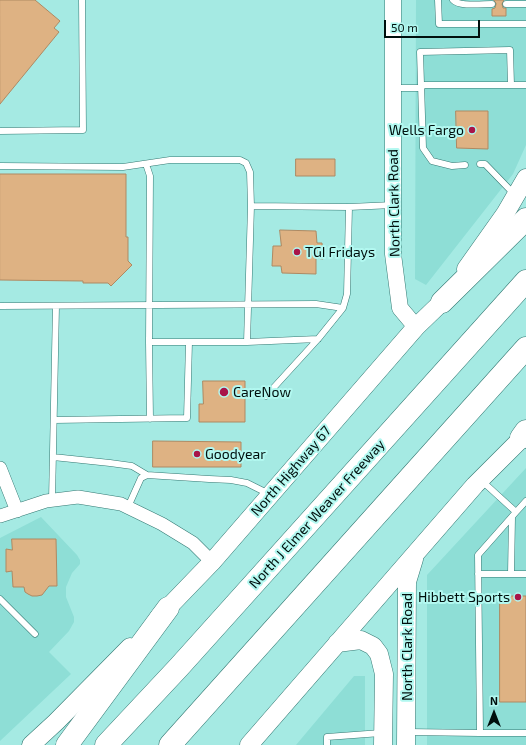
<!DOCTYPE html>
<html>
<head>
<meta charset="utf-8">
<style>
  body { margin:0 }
  #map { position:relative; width:526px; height:745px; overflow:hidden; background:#a5eae3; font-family:"Exo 2",sans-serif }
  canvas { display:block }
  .north { position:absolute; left:474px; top:693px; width:40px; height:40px; -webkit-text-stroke:3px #b2f8f0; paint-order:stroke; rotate:0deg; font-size:11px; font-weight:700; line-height:16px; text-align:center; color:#000f0d }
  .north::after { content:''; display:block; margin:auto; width:14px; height:18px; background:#000f0d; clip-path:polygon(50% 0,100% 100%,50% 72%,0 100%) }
  .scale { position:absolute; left:384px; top:20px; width:96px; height:18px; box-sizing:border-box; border:2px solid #000f0d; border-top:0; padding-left:5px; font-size:12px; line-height:14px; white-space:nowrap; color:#000f0d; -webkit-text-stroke:3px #b2f8f0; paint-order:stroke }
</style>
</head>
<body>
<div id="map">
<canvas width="526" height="745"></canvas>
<div class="north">N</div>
<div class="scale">50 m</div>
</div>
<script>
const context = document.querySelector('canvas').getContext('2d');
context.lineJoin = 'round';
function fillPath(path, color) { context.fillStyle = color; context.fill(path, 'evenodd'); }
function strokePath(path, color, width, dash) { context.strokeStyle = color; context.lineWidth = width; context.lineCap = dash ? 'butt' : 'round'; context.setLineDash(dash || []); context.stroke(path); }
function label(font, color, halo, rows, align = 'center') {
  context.font = font + ' "Exo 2",sans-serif'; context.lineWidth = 4; context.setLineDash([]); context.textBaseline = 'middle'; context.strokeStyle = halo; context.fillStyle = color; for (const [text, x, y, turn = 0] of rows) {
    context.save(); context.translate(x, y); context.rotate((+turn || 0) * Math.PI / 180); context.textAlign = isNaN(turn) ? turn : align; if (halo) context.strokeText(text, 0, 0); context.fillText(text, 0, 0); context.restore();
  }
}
fillPath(new Path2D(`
  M416,0H526V145L513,174L426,285L415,279Z
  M526,468V745H427V575Z
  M41,517L77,555L80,560V564L72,573L66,587V597L74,617V622L69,631L49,652L71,674L0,741V538Z
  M354,676H365V745H296Z`), '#8eded6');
const building = new Path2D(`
  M0,0H35L60,21L54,28L59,32L0,104Z
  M494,0H504L502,4L503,8H506V16H492V9L495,8L496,4Z
  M456,111H488V149L457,148Z
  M296,159H335V176H296Z
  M0,174H126V237H128V261L132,265L111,286L108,283H83V281L0,280Z
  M280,230L316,231L317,243H322L323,259L316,258V274L282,273L281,266H272L273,246H281Z
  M203,381H245V422H199V404H203Z
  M153,441L241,442V467H153Z
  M12,539H56L57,586H49L42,595L37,596H32L28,594L25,592L24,587H13L12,571L6,572V549L12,550Z
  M500,596H526V702H500Z`);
fillPath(building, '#deb283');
strokePath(building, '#ae8962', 1);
const service = new Path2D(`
  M438,0L439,24H526
  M453,0C459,7 482,4 492,4
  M506,4H526
  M393,88H420L424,85H526
  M0,131L83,130L82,0
  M146,164L150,176L149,342L150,419
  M480,164H485L515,195
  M465,165L452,166L432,161L423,148L420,52L510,50L511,85
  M0,166L123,167L170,160H240L246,163L250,172L251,206L247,342
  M251,206L349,207L393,205
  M0,306L316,304L343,308
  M149,342H247L318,339
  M266,396L318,339L343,308L347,294L349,207
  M54,420L187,418L189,342
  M53,457L110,463L132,466L147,475
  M52,500L56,306
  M128,507L141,478L147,475L209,479L231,480L247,483L269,494
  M516,512L526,501
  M478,574H526
  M511,574L512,517
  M0,599L35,634
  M408,732L480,733L478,555L516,512L482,481
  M480,733H526
  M327,745V737L381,733`);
const minor = new Path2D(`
  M0,468L17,511
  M0,516L46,501L78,497L121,504L162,524L193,543L212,562`);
const tertiary = new Path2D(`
  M393,0V254L400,308L416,327`);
const secondary = new Path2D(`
  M466,269L505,214L526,178
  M159,617L212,562L416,327L442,302L450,292
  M337,643L361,640L373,646L379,654L384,674L383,745
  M31,745L56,722L130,647
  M249,745L475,485L526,434
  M406,745L407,582L414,559`);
const motorway = new Path2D(`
  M442,302L526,219
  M521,438L526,431
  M67,745L168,608
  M106,745L179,667L526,281
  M170,745L526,348`);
strokePath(service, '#337872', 7);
strokePath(minor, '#337872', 14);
strokePath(tertiary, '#337872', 17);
strokePath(secondary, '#337872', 19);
strokePath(motorway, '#337872', 23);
strokePath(service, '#fff', 6);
strokePath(minor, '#fff', 13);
strokePath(tertiary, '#fff', 16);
strokePath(secondary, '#fff', 18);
strokePath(motorway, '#fff', 22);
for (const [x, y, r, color] of [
  [472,130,4,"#a81449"],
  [297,252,4,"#a81449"],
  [224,392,5,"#a81449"],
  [197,454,4,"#a81449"],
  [518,597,4,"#a81449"]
]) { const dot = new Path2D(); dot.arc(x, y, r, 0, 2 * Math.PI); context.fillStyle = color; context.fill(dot); strokePath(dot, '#b2f8f0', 1.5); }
label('14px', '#000f0d', '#b2f8f0', [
  ["Wells Fargo",464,130,"right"],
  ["TGI Fridays",305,252],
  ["CareNow",233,392],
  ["Goodyear",205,454],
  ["Hibbett Sports",510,597,"right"]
], 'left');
label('14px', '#000f0d', '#b2f8f0', [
  ["North Clark Road",394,203,-91],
  ["North Highway 67",291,471,-49],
  ["North J Elmer Weaver Freeway",317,514,-48],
  ["North Clark Road",407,647,-90]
]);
</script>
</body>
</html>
